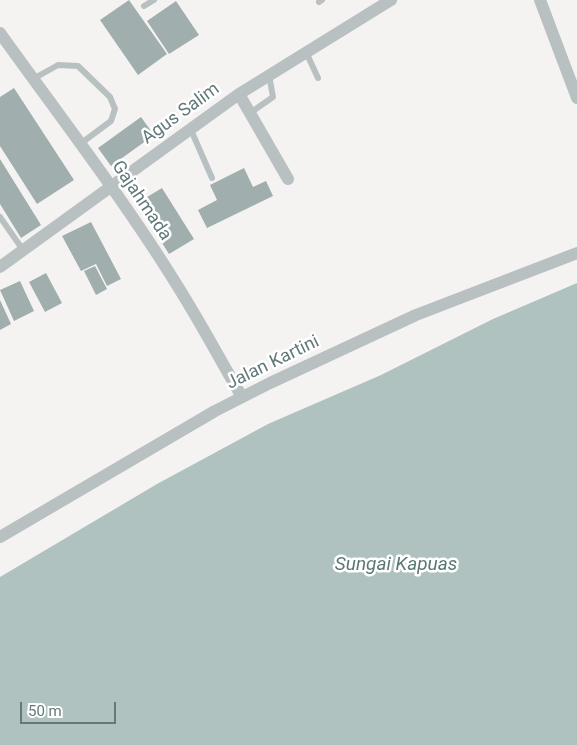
<!DOCTYPE html>
<html>
<head>
<meta charset="utf-8">
<style>
  body { margin:0 }
  #map { position:relative; width:577px; height:745px; overflow:hidden; background:#f5f3f1; font-family:Roboto,sans-serif }
  canvas { display:block }
  .scale { position:absolute; left:20px; top:702px; width:96px; height:22px; box-sizing:border-box; border:2px solid #61797a; border-top:0; padding-left:6px; font-size:15px; line-height:18px; white-space:nowrap; color:#61797a; -webkit-text-stroke:4px #fff; paint-order:stroke }
</style>
</head>
<body>
<div id="map">
<canvas width="577" height="745"></canvas>
<div class="scale">50 m</div>
</div>
<script>
const context = document.querySelector('canvas').getContext('2d');
context.lineJoin = 'round';
function fillPath(path, color) { context.fillStyle = color; context.fill(path, 'evenodd'); }
function strokePath(path, color, width, dash) { context.strokeStyle = color; context.lineWidth = width; context.lineCap = dash ? 'butt' : 'round'; context.setLineDash(dash || []); context.stroke(path); }
function label(font, color, halo, rows, align = 'center') {
  context.font = font + ' Roboto,sans-serif'; context.lineWidth = 5; context.setLineDash([]); context.textBaseline = 'middle'; context.strokeStyle = halo; context.fillStyle = color; for (const [text, x, y, turn = 0] of rows) {
    context.save(); context.translate(x, y); context.rotate((+turn || 0) * Math.PI / 180); context.textAlign = isNaN(turn) ? turn : align; if (halo) context.strokeText(text, 0, 0); context.fillText(text, 0, 0); context.restore();
  }
}
fillPath(new Path2D(`
  M577,283V745H0V577L157,484L268,424L381,375L493,319Z`), '#afc2c0');
fillPath(new Path2D(`
  M129,0L167,54L138,75L100,20Z
  M176,1L199,35L169,54L147,21Z
  M14,88L74,180L37,204L0,146V97Z
  M141,117L154,135L111,166L98,148Z
  M0,159L41,225L21,238L0,204Z
  M244,168L253,187L266,181L273,196L207,228L198,210L217,200L210,185Z
  M162,188L194,239L169,254L137,203Z
  M91,222L121,279L107,286L96,264L81,271L62,236Z
  M95,266L107,289L96,295L84,271Z
  M46,273L62,303L45,312L29,282Z
  M20,281L34,311L14,321L0,290Z
  M0,300L11,324L0,330Z`), '#a0aeae');
strokePath(new Path2D(`
  M319,2L322,0
  M144,6L154,0
  M306,52L318,78
  M33,79L58,65L78,66L110,97L115,109L111,121L80,144
  M250,113L273,97L269,75
  M191,130L212,178
  M0,217L23,250`), '#b9c0c1', 6);
strokePath(new Path2D(`
  M540,0L577,98
  M0,33C66,125 137,216 195,315C211,342 226,370 242,397
  M239,94L288,179
  M0,267L239,94L391,0
  M0,537L215,411L270,383L416,315L577,253`), '#b9c0c1', 12);
label('18px', '#61797a', '#fff', [
  ["Agus Salim",181,114,-36],
  ["Gajahmada",141,201,56],
  ["Jalan Kartini",273,363,-26]
]);
label('italic 19px', '#5b7775', '#fff', [
  ["Sungai Kapuas",396,565]
]);
</script>
</body>
</html>
